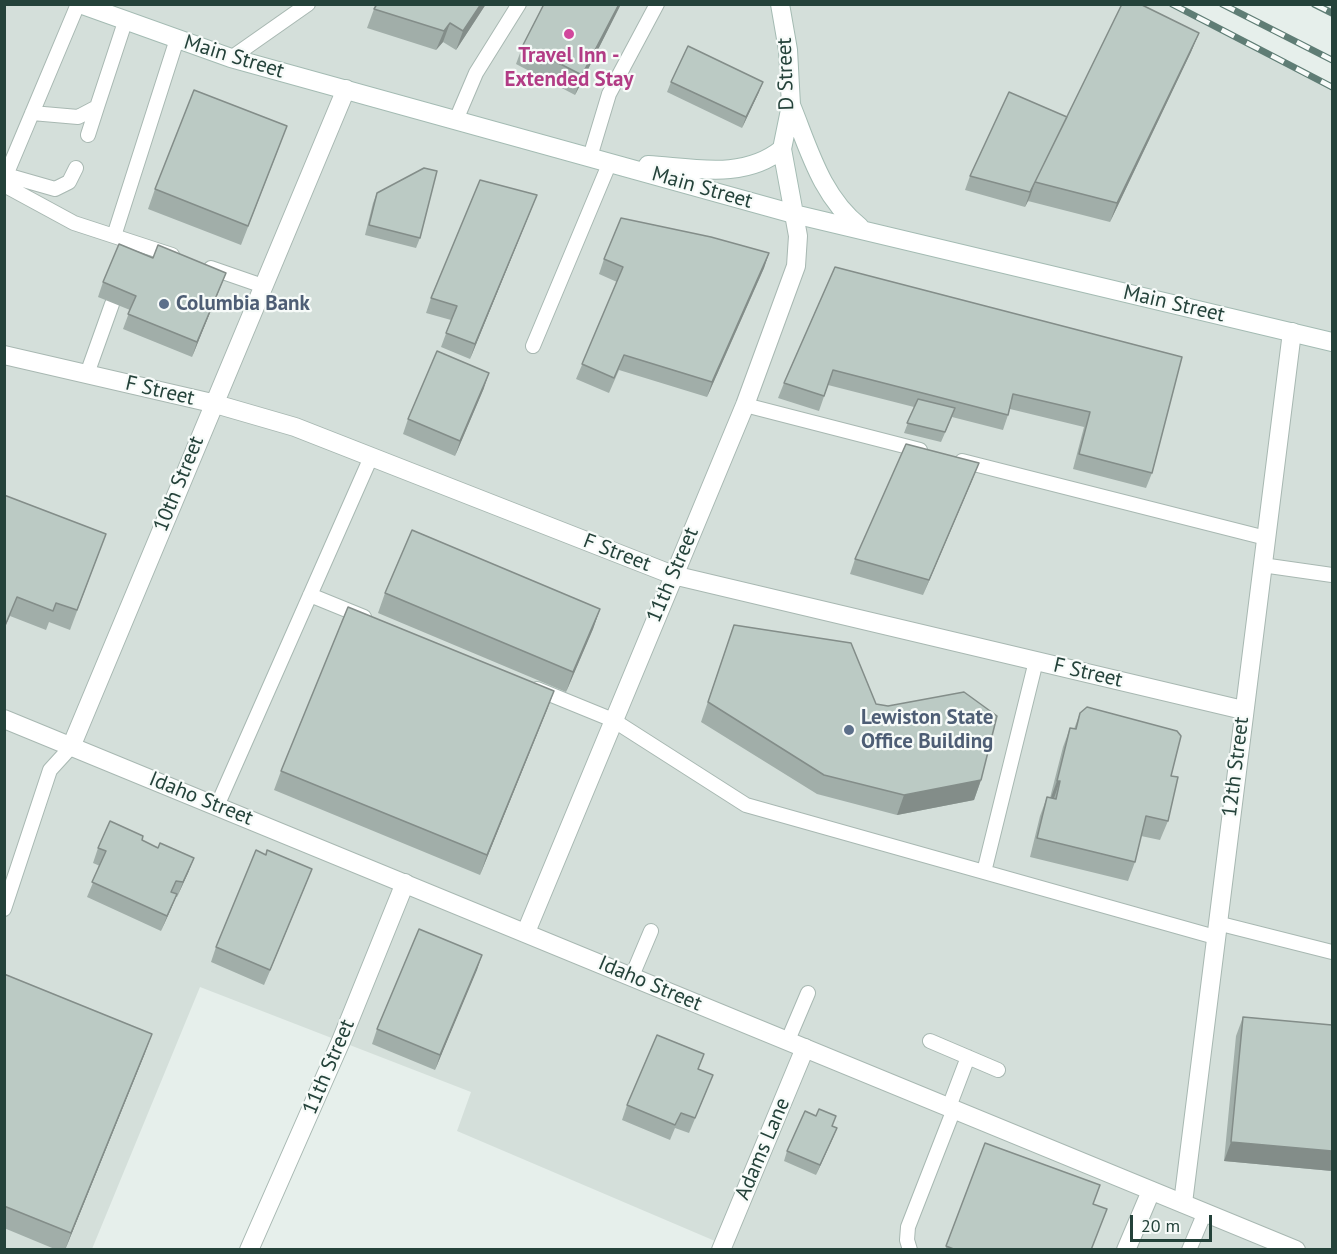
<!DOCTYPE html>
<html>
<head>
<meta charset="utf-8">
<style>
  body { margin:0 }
  #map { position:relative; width:1337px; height:1254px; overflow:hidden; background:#e6efeb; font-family:"PT Sans",sans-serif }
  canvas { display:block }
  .frame { position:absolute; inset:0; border:6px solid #24423a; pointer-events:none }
  .scale { position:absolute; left:1130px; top:1215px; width:82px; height:27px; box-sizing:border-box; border:3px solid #24423a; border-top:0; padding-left:8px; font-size:18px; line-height:21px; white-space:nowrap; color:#24423a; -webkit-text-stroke:4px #f7fbf9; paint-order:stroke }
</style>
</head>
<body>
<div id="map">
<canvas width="1337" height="1254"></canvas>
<div class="frame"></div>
<div class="scale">20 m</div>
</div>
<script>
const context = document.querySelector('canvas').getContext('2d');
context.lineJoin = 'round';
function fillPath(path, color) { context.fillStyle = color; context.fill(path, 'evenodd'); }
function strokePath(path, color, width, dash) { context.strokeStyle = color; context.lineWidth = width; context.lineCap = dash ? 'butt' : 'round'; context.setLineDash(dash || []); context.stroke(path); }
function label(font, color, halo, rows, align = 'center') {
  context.font = font + ' "PT Sans",sans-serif'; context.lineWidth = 4.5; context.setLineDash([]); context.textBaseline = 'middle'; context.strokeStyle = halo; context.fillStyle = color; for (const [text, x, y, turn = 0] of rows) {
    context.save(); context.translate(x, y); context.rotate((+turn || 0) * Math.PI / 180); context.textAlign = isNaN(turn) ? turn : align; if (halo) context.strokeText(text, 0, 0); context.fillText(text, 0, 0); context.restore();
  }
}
fillPath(new Path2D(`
  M5,5H1172L1232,37L1332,86V1249H721L722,1244L457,1131L471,1092L200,987L92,1249L5,1250Z`), '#d4dfda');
const service = new Path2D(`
  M231,58L308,4
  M32,113L78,117L97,107L125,22
  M456,120L476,73L519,4
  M88,135L97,107
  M590,157L609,94L657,4
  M6,175L55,189L69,182L76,168
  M4,180L78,4
  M4,185L74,223L172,255
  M114,236L177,39
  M211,268L263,286
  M533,346L610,162
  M87,374L112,304
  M745,405L920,450
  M962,461L1266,538
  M1262,565L1332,575
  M310,595L364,617
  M537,689L613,720L746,805L1215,937
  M217,806L371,457
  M984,872L1036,661
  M4,909L50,770L71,747
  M1217,923L1332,952
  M632,976L651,931
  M788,1040L808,993
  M930,1041L998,1070
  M949,1107L968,1057
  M910,1250L907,1240L908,1227L954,1109
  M1189,1250L1205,1212`);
const minor = new Path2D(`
  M4,355L212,403L295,427L673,575L1243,710
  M71,747L346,89
  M526,932L745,405L796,266L798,236L794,214
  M1183,1203L1292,332
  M249,1250L341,1041L405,883
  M721,1250L805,1048
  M1126,1250L1151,1191`);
const tertiary = new Path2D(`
  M4,719L1296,1250`);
const secondary = new Path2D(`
  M80,4L231,58L794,214L1332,342
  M780,4L788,50L791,105L782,149L794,214
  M791,105C809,149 821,196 860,227
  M648,165C694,168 744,180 782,149`);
strokePath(service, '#a8b8b2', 16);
strokePath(minor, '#a8b8b2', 20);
strokePath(tertiary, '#a8b8b2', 20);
strokePath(secondary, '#a4bbb3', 20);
strokePath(service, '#fff', 14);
strokePath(minor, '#fff', 18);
strokePath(tertiary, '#fff', 18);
strokePath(secondary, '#fff', 18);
const rail = new Path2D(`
  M1172,4L1332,87
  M1222,4L1332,60
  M1314,4L1332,13`);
strokePath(rail, '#5f7d75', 7);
strokePath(rail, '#f7fbf9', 4.5, [14]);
fillPath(new Path2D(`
  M486,4L456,50L443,42L436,50L367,28L374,9Z
  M621,4L575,95L516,64L523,45Z
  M1199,33L1191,52L1110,222L1028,201L1030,197L1025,207L965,190L970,176L1067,117Z
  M671,82L759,92L742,128L667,92Z
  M280,145L241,245L148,209L155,189Z
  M377,193L420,238L416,248L365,235L373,203Z
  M531,210L470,359L441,347L451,320L426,313L431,298Z
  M769,253L764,268L707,397L619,370L609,393L576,379L617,282L599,274L604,259Z
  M835,267L1182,357L1152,473L1146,488L1073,469L1084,427L1010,409L1003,430L952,417L941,442L904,433L914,407L828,385L819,411L778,398L784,383Z
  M226,273L192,357L123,329L130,310L98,297L103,282Z
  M484,388L455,456L403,434L408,419Z
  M973,478L923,595L850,574L855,559Z
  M4,495L106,534L70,630L49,622L46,630L10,616L4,629Z
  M385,593L600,609L593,629L566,692L378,613Z
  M734,625L876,704L981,780L974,800L897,815L817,794L701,722Z
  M554,691L480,875L274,790L281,771Z
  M1080,713L1171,776L1168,821L1160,840L1141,836L1135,862L1128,881L1030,857L1040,816L1047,797L1050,798L1063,747L1070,728L1074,729Z
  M142,840L158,848L194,858L188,873L177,897H176L161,931L87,897L100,866L93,863L98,848Z
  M266,855L312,869L264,985L211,962L216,947Z
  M482,955L435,1070L372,1044L377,1029Z
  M4,974L145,1053L65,1250H57L4,1228Z
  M1243,1017L1332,1025V1171L1224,1161L1236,1036Z
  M698,1069L707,1090L689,1133L675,1128L670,1140L622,1120L627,1105Z
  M816,1116L832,1126L837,1128L816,1175L784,1161L787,1151Z
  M985,1143L1094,1204L1092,1250H945Z`), '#a1aea9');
fillPath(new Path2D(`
  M481,4H486L456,50L463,31Z
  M619,4H621L575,95L582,75Z
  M450,23L443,42L436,50L444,31Z
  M1199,33L1191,52L1110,222L1117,203Z
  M763,82L759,92L742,128L746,117Z
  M1035,182L1030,197L1025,207L1030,192Z
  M537,195L531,210L470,359L475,344Z
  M769,253L764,268L707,397L712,382Z
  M226,273L220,288L192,357L197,342Z
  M489,373L484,388L455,456L460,441Z
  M979,463L973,478L923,595L929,580Z
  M600,609L593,629L566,692L573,672Z
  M554,691L547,710L480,875L487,855Z
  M981,780L974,800L897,815L904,795Z
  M1057,781H1060L1053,801L1050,800Z
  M194,858L188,873L177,897L183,882Z
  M312,869L306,884L264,985L270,970Z
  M177,894L171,909L161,931L167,916Z
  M482,955L477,970L435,1070L440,1055Z
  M152,1034L145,1053L65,1250L71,1233Z
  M837,1128L833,1138L816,1175L820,1165Z
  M1231,1142L1332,1151V1171L1224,1161Z`), '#838d89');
const building = new Path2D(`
  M377,4H481L463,31L450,23L444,31L374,9Z
  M544,4H619L582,75L523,45Z
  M1122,4H1140L1199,33L1117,203L1035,182Z
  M688,46L763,82L746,117L671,82Z
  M194,90L287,126L248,226L155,189Z
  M1009,92L1067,117L1030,192L970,176Z
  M424,168L437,171L420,238L369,225L377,193Z
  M480,180L537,195L475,344L446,333L457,306L431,298Z
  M621,218L711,237L769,253L712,382L624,355L614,378L582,364L623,267L604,259Z
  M119,244L153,258L158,245L226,273L197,342L128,314L136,296L103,282Z
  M835,267L1182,357L1152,473L1079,454L1090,412L1013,394L1008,415L833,370L824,396L784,383Z
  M437,351L489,373L460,441L408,419Z
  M918,399L955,408L945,432L907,423Z
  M906,444L979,463L929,580L855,559Z
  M4,495L106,534L77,610L56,603L53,611L17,597L4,628Z
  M412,530L600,609L573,672L385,593Z
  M348,607L554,691L487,855L281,771Z
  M734,625L851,643L876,704L888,706L964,692L997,716L981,780L904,795L824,775L708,702Z
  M1087,707L1177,731L1181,736L1171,776L1178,777L1168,821L1146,816L1135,862L1037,838L1047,797L1056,799L1060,781H1057L1070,728L1076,729L1080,713Z
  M110,821L143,836L142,840L158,848L160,843L194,858L183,882L176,881L171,892L177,894L167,916L92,882L106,851L98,848Z
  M256,850L266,855L267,850L312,869L270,970L216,947Z
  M419,929L482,955L440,1055L377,1029Z
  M4,974L152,1034L71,1233L4,1206Z
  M1243,1017L1332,1025V1151L1231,1142Z
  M657,1035L704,1054L698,1069L713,1075L695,1118L681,1113L675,1125L627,1105Z
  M819,1109L836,1116L832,1126L837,1128L820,1165L787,1151L805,1111L816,1116Z
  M985,1143L1100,1185L1093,1204L1107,1209L1091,1250H956L946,1246Z`);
fillPath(building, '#bbcac4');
strokePath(building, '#838d89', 1.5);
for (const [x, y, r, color] of [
  [569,34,6,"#d1479c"],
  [164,304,6,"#5c6f8a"],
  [849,730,6,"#5c6f8a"]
]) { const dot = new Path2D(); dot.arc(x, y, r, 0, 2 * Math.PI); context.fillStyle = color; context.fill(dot); strokePath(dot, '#f7fbf9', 2); }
label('bold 21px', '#b23c85', '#f7fbf9', [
  ["Travel Inn -",569,56],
  ["Extended Stay",569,80]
]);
label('21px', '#24423a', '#f7fbf9', [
  ["Main Street",234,57,17],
  ["D Street",786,74,-92],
  ["Main Street",702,188,16],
  ["Main Street",1174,304,13],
  ["F Street",160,391,13],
  ["10th Street",179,484,-68],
  ["F Street",617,553,21],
  ["11th Street",673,575,-67],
  ["F Street",1088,673,13],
  ["12th Street",1236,767,-83],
  ["Idaho Street",201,799,22],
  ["Idaho Street",650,984,23],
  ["11th Street",329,1067,-67],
  ["Adams Lane",763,1149,-67]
]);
label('bold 21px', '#4e5e75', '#f7fbf9', [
  ["Columbia Bank",176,304],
  ["Lewiston State",861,718],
  ["Office Building",861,742]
], 'left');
</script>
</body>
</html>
